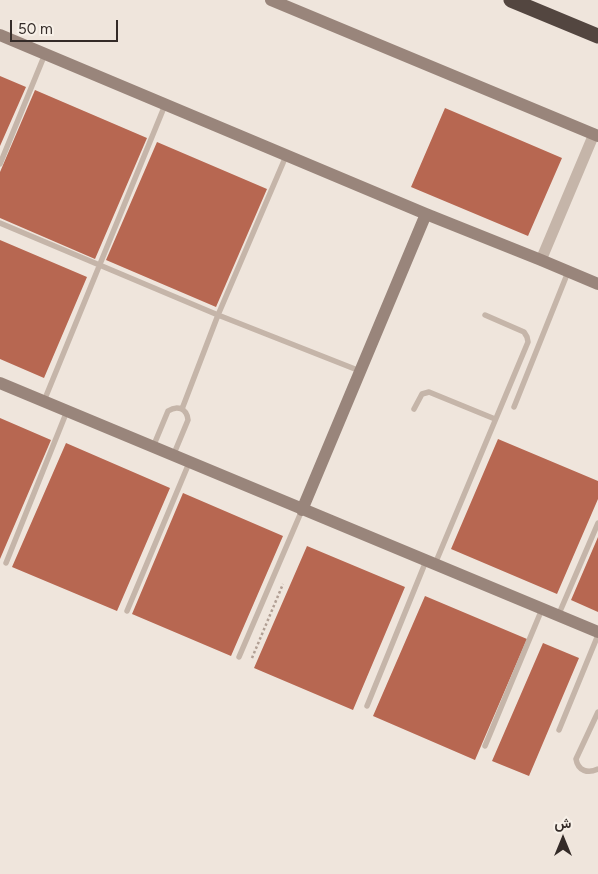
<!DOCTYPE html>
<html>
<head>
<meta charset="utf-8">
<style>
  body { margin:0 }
  #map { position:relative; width:598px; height:874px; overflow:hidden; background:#efe5dc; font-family:Figtree,Vazirmatn,sans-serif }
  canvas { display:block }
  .north { position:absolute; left:538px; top:814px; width:50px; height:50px; -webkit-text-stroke:4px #f7f0e8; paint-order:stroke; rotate:0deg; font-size:14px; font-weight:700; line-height:20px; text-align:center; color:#342b28 }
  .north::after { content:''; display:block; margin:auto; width:18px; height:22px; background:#342b28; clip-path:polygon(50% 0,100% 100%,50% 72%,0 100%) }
  .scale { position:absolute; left:10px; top:20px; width:108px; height:22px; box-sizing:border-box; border:2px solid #342b28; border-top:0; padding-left:6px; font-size:15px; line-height:18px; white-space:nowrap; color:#342b28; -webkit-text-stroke:4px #f7f0e8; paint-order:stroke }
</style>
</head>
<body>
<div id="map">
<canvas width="598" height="874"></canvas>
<div class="north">ش</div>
<div class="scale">50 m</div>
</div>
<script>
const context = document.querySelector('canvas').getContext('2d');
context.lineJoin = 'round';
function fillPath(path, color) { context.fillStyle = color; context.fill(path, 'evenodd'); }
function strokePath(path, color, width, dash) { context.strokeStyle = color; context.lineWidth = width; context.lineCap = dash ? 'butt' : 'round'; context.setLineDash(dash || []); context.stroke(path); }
fillPath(new Path2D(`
  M0,76L26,87L0,146Z
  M35,90L147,138L95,259L0,218V172Z
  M445,108L562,158L528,236L411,187Z
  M157,142L267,189L216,307L106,260Z
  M0,240L87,277L44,378L0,359Z
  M0,418L51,440L0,559Z
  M498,439L598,481V499L557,594L451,549Z
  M66,443L170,488L117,611L12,567Z
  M183,493L283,536L231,656L132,614Z
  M598,537V612L571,600Z
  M307,546L405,587L353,710L254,668Z
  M425,596L527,639L475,760L373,716Z
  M543,643L579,658L529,776L492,761Z`), '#b76751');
strokePath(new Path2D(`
  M252,658L283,584`), '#b19f94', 2.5, [2.5, 2.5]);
strokePath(new Path2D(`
  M0,164L45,54
  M0,223L218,315L360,371
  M44,401L165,105
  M514,407L568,272
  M182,409L218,315L286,156
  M414,409L422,394L429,392L495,419
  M153,447L168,411C177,405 187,408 188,420L173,456
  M6,563L67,411
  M435,564L528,342L527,337L524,332L485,315
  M127,611L189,463
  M558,616L598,523
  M239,657L302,510
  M367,706L426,561
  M598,712L576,759C578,771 588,774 598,769
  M559,730L598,635
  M485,746L542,609`), '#c5b5a9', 5.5);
strokePath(new Path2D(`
  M541,260L594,134`), '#c5b5a9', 11);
strokePath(new Path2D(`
  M271,0L598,136
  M0,35L426,214L541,260L598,284
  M0,383L598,632
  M302,510L426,214`), '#99857b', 12);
strokePath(new Path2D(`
  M511,0L598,36`), '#534640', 15);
</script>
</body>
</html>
